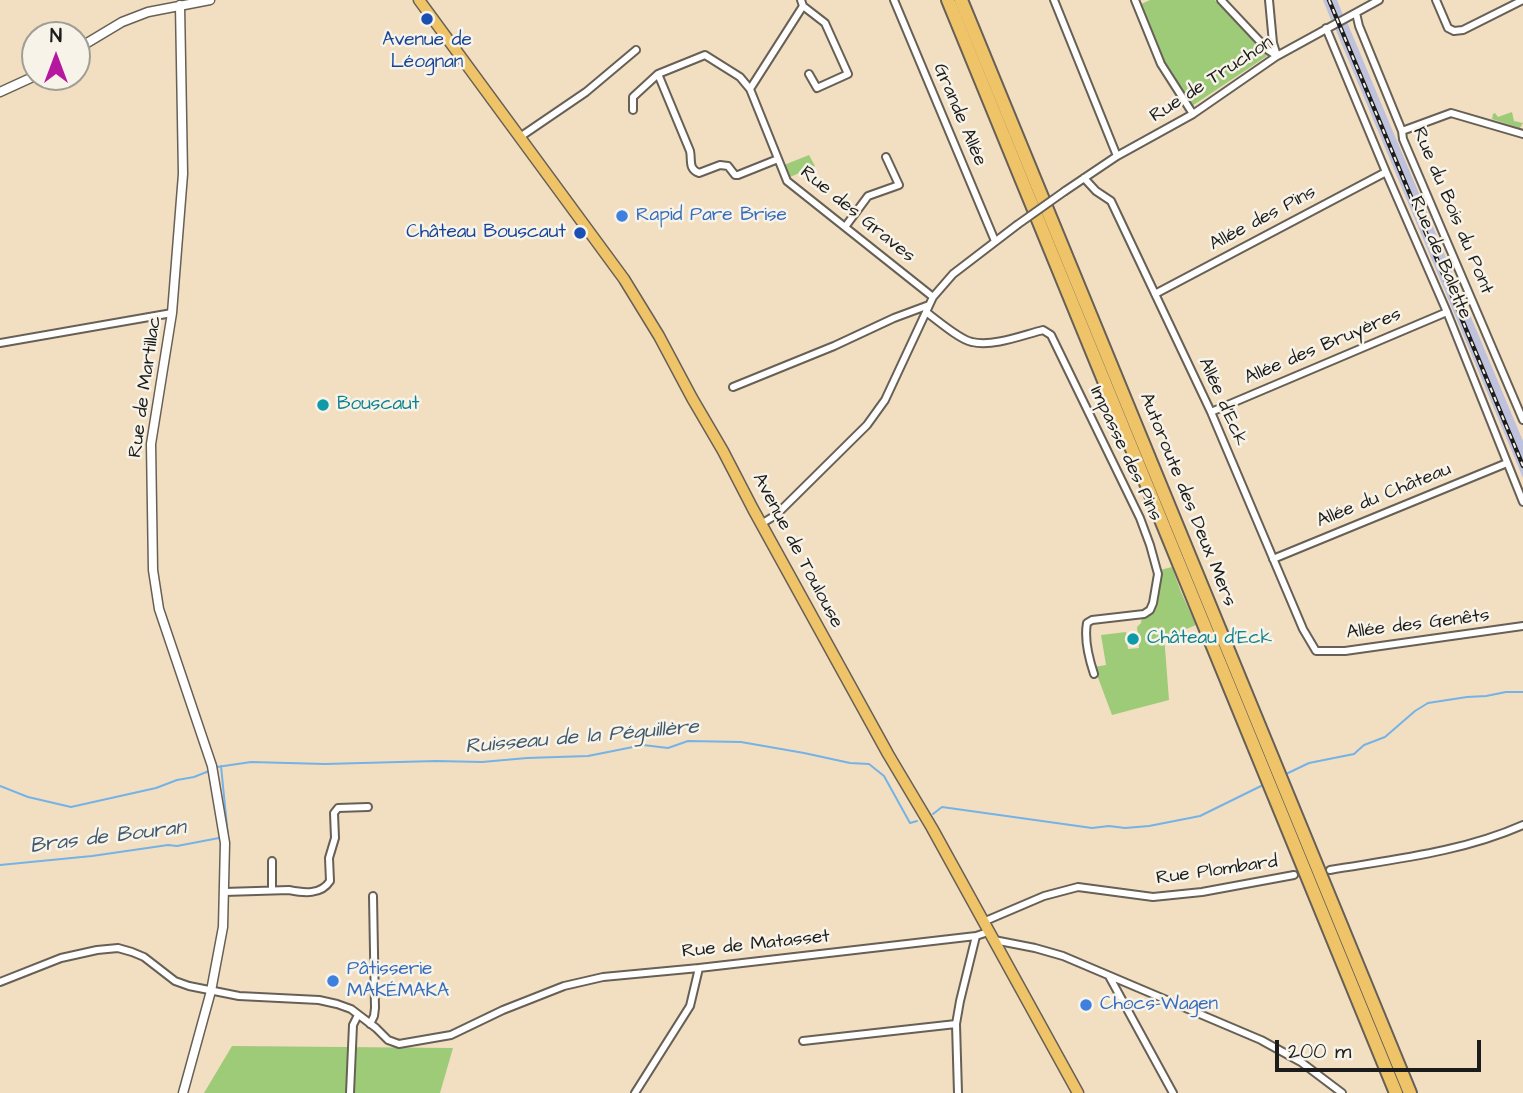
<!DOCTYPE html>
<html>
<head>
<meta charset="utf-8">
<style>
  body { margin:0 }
  #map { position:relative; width:1523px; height:1093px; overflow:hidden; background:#f2dfc1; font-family:"Architects Daughter",sans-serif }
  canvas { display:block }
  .north { position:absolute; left:21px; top:21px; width:70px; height:70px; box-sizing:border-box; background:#f7f3e8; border:2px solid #9f9d96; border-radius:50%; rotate:0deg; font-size:19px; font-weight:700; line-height:28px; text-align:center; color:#1c1c1c }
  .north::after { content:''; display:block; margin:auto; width:24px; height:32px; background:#b5179e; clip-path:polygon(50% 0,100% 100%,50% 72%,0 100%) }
  .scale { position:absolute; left:1275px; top:1040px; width:206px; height:32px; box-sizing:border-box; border:4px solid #1c1c1c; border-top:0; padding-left:9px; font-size:21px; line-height:24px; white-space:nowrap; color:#1c1c1c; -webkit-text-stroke:5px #f7f3e8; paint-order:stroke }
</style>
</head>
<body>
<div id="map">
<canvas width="1523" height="1093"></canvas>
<div class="north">N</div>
<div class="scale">200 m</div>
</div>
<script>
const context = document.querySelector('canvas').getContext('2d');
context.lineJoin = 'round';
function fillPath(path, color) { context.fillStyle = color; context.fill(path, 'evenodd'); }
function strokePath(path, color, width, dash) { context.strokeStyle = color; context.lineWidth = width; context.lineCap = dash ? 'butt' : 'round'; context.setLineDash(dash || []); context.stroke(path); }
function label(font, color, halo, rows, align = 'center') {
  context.font = font + ' "Architects Daughter",sans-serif'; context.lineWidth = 5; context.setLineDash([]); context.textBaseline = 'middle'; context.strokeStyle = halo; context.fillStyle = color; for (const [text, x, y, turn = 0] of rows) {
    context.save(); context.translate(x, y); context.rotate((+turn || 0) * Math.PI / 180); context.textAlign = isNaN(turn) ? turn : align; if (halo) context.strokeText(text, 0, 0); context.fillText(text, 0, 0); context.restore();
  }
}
fillPath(new Path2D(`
  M1323,0H1337L1343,15L1331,20Z
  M1347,22L1523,441V478L1335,28Z`), '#bfc2dd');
fillPath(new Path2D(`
  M1150,0H1215L1267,56L1192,106L1162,61L1139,5Z
  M1512,112L1514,121L1523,123L1520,128L1492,119L1493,114L1495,113L1498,117Z
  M809,155L815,166L788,178L784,165Z
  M1172,567L1181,592L1196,625L1177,633L1164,635L1169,700L1112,715L1094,667L1106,665L1101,635L1126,632L1128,649L1139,648L1137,627L1141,623L1142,616L1153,611L1157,599L1160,570Z
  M232,1046L453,1048L440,1093H204Z`), '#9ecb78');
strokePath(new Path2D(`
  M221,766L228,836
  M217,767L251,762L325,764L436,761L482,762L527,758L588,756L643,745L668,748L688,741L741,742L804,753L850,763L869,764L884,776L910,823L917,821
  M1286,774L1309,763L1354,754L1364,745L1385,737L1415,711L1428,703L1467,697L1486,696L1506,692H1523
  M0,786L28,797L71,807L156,788L177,780L194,777L209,771
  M933,814L942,807L1092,828L1109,826L1125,828L1149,826L1200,816L1261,786
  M0,865L92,856L168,845L177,846L219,838`), '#74b2e7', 2);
const minor = new Path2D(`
  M801,0L803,6L750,89L787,181L933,297
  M894,0L995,241
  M1054,0L1117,156
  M1135,0L1161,64L1193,114
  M1221,0L1268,50L1277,56
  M1269,0L1273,43L1277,56
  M1436,0L1448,28L1454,31L1463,30L1523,0
  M803,6L825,23L848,74L817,88L809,74
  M1356,13L1359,26L1402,131L1403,139L1523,420
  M1326,28L1386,172L1447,312L1523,502
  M658,74L690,151C692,160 688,169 699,173L720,165L728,166L735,175H738L778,159
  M633,110V97L658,74L705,55L740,77L750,89
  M1402,131L1451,113L1523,134
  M520,137L586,92L636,50
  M1084,178L1096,191L1111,201L1211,412L1303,629L1316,651H1345L1523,626
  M1065,191L1117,156L1193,114L1277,56L1379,0
  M845,227L868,196L899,185L886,157
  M1155,294L1386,172
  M926,312C937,320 960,340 972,342C993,347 1023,335 1043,330L1051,335L1140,518L1150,545L1158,574L1153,603L1150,610L1144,614L1092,620L1087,623C1084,639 1089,659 1094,674
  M0,343L172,313
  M733,387L834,346L894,318L929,305
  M1211,412L1447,312
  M761,524L776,515L867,425L885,400L933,297L953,274L1017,225
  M1273,559L1507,463
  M272,861V890
  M1330,870C1395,859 1462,852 1523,825
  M224,892L289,890C304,893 321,895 330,881L329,858L335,838L334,813L338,808L368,807
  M983,922L1044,896L1078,887L1153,897L1202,892L1294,875
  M994,940L1035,948L1063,956L1261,1040L1301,1062L1342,1093
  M1109,976L1173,1093
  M0,982L61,958L97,950L118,948L132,952L144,957L175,981L189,986L239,996L319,1000L337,1004L351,1009L376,1028L388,1040L399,1044L451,1035L503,1010L564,986L603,977L699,968L976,936L988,932
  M370,1024L374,1016L375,1008L373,896
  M803,1041L956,1024
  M350,1093L353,1025L358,1015
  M635,1093L690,1006L699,968
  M958,1093L956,1024L960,1001L976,936`);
const tertiary = new Path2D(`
  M180,5L183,174L172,313L151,444L153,570L159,609L212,766L225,843L223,927L211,991L183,1093
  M77,49L122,22L148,12L210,0
  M0,92L35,76`);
const primary = new Path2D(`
  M419,0L624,279L659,336L692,398L723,451L753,509L888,754L932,828L1078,1093`);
const motorway = new Path2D(`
  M948,0L1396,1093
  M961,0L1410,1093`);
strokePath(minor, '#676056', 10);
strokePath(tertiary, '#676056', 11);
strokePath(primary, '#676056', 13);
strokePath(motorway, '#676056', 16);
strokePath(minor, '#fff', 6);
strokePath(tertiary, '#fff', 8);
strokePath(primary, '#efc469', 10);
strokePath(motorway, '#efc469', 12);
const rail = new Path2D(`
  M1329,0L1523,466`);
strokePath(rail, '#1c1c1c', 4.5);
strokePath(rail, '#f7f3e8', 2, [5]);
const minorBridge = new Path2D(`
  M1017,225L1065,191`);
strokePath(minorBridge, '#676056', 10, []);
strokePath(minorBridge, '#fff', 6);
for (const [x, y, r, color] of [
  [427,19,7,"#1a4fb4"],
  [622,216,7,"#3f7fe0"],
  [580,233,7,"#1a4fb4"],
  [323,405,7,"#0f9aa8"],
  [1133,639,7,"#0f9aa8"],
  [333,981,7,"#3f7fe0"],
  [1086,1005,7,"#3f7fe0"]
]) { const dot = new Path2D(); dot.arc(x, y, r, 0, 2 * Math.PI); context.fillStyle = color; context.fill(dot); strokePath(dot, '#f7f3e8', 2.5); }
label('19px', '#164399', '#f7f3e8', [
  ["Avenue de",427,41],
  ["Léognan",427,63],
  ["Château Bouscaut",566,233,"right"]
]);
label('19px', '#1c1c1c', '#f7f3e8', [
  ["Rue de Truchon",1212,80,-33],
  ["Grande Allée",959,115,67],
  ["Rue du Bois du Pont",1452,211,67],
  ["Rue des Graves",857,215,39],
  ["Allée des Pins",1263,219,-28],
  ["Rue de Balette",1440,258,67],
  ["Allée des Bruyères",1323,347,-23],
  ["Rue de Martillac",146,387,-82],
  ["Allée d'Eck",1222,402,66],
  ["Impasse des Pins",1125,454,65],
  ["Allée du Château",1384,496,-22],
  ["Autoroute des Deux Mers",1187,500,68],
  ["Avenue de Toulouse",797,551,62],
  ["Allée des Genêts",1418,625,-7],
  ["Rue Plombard",1217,871,-8],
  ["Rue de Matasset",756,945,-6]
]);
label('19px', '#366cbe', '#f7f3e8', [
  ["Rapid Pare Brise",636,216],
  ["Pâtisserie",347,970],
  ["MAKÉMAKA",347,992],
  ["Chocs-Wagen",1100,1005]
], 'left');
label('19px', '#0d838f', '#f7f3e8', [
  ["Bouscaut",337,405],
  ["Château d'Eck",1147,639]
], 'left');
label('italic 21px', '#3f586d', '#f7f3e8', [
  ["Ruisseau de la Péguillère",582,738,-5],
  ["Bras de Bouran",108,838,-7]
]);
</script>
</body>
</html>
